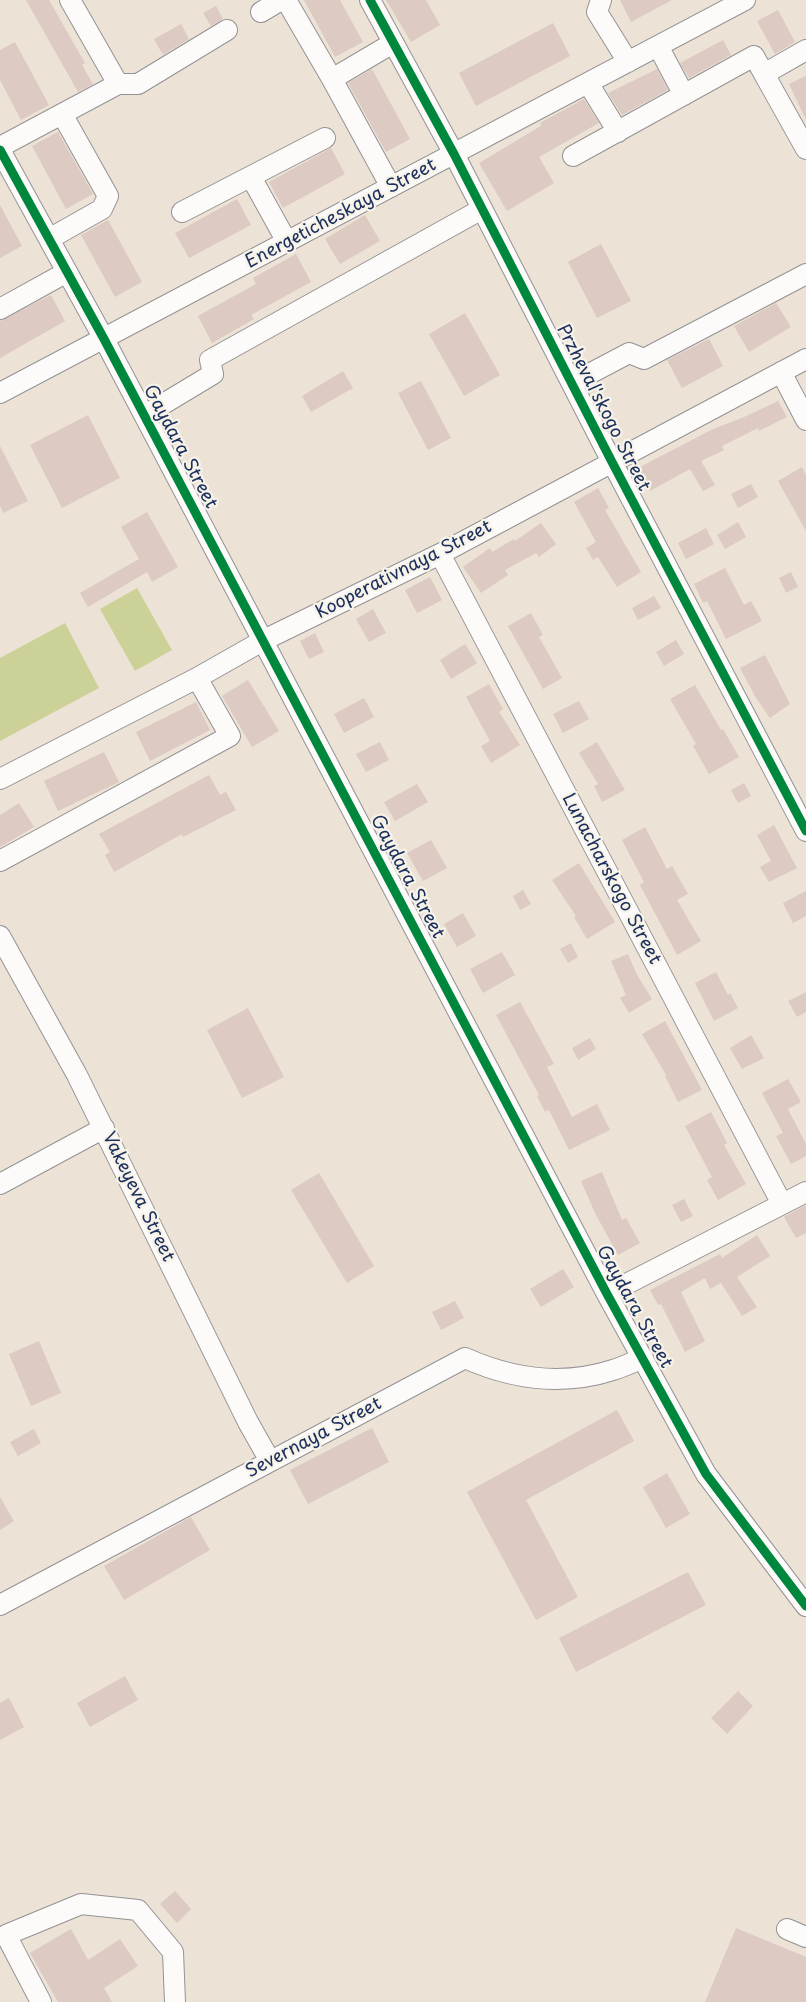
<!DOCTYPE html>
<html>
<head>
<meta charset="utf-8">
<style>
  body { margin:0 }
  canvas { display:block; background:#ece2d5 }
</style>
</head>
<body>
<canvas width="806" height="2002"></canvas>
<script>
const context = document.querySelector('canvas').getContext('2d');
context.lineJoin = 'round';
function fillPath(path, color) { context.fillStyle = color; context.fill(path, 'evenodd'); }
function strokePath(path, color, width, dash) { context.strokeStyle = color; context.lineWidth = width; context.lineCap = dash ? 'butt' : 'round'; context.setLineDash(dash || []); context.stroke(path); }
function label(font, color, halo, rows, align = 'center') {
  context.font = font + ' "Playpen Sans",sans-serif'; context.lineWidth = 4.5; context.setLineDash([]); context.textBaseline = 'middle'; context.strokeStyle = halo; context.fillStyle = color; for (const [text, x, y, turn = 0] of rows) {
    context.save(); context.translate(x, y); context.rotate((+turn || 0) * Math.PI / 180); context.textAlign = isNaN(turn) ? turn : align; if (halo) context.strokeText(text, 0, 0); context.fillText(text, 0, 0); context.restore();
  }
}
fillPath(new Path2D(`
  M137,588L172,650L135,671L100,609Z
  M65,623L99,688L0,741V658Z`), '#ccd198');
fillPath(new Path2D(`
  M26,0H49L85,63L82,65L93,84L78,92Z
  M304,0H340L363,42L335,57Z
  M386,0H426L440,25L411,42Z
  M620,0H672L631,22Z
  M216,6L223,19L211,26L203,13Z
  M778,10L795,42L775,54L757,21Z
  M553,23L570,56L476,106L459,73Z
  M181,24L189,39L163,55L154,39Z
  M723,40L731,55L689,78L680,63Z
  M15,42L49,105L21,120L0,80V50Z
  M372,69L410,139L386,152L348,83Z
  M657,69L668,90L622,115L608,93Z
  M806,76V120L789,84Z
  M584,99L599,123L539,157L554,183L507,211L479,163L541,126L540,123Z
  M58,132L93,194L66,209L32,146Z
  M331,148L345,174L283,208L269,182Z
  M237,199L251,225L189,258L175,233Z
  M0,205L22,246L0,258Z
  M365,215L380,241L340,264L325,239Z
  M108,220L142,282L115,297L81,235Z
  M601,244L631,301L597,318L568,262Z
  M296,254L311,282L251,315L254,319L212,343L198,316L256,284L253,278Z
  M51,295L65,321L0,358V321Z
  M776,303L791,327L749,352L734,326Z
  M465,313L500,375L464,396L429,334Z
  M709,339L723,366L682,388L667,360Z
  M343,371L353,388L311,412L302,396Z
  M421,381L451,438L428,450L398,393Z
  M778,401L787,417L759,431L758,428L722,446L724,450L701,461L715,485L703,491L690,469L650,491L638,468L713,429L742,418Z
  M88,415L120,478L62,508L30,445Z
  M0,446L28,501L3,513L0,506Z
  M802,467L806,475V531L778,481Z
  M751,484L758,497L738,508L731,494Z
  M598,488L609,508L605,510L641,572L617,587L598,557L593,560L586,548L596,542L574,502Z
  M147,512L178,567L152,582L147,572L88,607L80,593L139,559L121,527Z
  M738,522L746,537L725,549L717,535Z
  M541,523L556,544L539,557L536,553L505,570L508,575L481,593L463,567L490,548L492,552L514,539L515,541Z
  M706,528L714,544L686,559L678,543Z
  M725,568L744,605L751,601L762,621L726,639L707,601L703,603L694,584Z
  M791,572L798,587L786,593L779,578Z
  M430,577L442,600L417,613L405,590Z
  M654,596L661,608L638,620L632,608Z
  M373,609L386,633L369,642L356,619Z
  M531,613L543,635L539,637L562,678L543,689L508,626Z
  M315,633L324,652L309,659L300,641Z
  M676,640L684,654L664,666L656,652Z
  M465,644L477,663L451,679L440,660Z
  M765,655L790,704L770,718L756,698L740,668Z
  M248,680L279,731L252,747L222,696Z
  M489,684L503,709L499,712L520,745L491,763L481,746L490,741L466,697Z
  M695,685L721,730L723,729L739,757L709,774L693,746L696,744L670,699Z
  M364,698L374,717L344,733L334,714Z
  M579,701L589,719L563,733L553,714Z
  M196,702L210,730L150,761L136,732Z
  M380,742L389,760L366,772L356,754Z
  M597,742L625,790L602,802L594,786L598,784L579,753Z
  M104,752L119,782L58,811L44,781Z
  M209,775L220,795L226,792L236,810L183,837L182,834L114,872L105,855L110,852L99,834Z
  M744,783L751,796L738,803L731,790Z
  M417,784L428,802L395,821L384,802Z
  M19,803L34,827L0,847V815Z
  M774,825L797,868L769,882L760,867L771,861L757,835Z
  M645,827L667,869L672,866L688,894L677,900L701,941L677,955L640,885L644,882L622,840Z
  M431,840L447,868L423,881L407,853Z
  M579,863L615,922L587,939L574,917L576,916L552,880Z
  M523,890L531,904L520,910L513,896Z
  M806,891V916L793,923L783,903Z
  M463,913L476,936L457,947L444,924Z
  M571,943L578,957L568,963L560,949Z
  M502,952L515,975L483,993L470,969Z
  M628,954L637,975L652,999L629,1013L620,998L626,995L611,961Z
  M716,972L728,995L730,993L738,1008L714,1021L695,983Z
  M806,992V1012L797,1017L788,1001Z
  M520,1002L554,1064L547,1067L572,1117L597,1104L610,1130L569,1150L549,1110L545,1112L537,1096L539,1095L496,1015Z
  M248,1008L284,1077L242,1098L207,1030Z
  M665,1021L702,1090L678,1102L665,1076L666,1075L642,1034Z
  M751,1035L764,1058L742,1069L730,1048Z
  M590,1038L596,1049L578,1060L572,1048Z
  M788,1079L801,1102L788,1109L806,1144V1156L791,1164L776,1136L783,1133L762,1093Z
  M711,1112L727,1143L724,1145L746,1184L718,1200L707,1180L712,1177L685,1126Z
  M602,1172L622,1220L626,1218L640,1243L618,1255L595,1213L581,1181Z
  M319,1173L374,1266L347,1283L291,1190Z
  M684,1199L693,1216L681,1222L672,1205Z
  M806,1205V1233L796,1238L784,1217Z
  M757,1235L770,1256L737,1277L757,1307L742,1316L721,1283L710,1289L705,1278L681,1292L705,1341L685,1352L661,1304L658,1305L650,1290L720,1254L722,1258Z
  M563,1269L574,1287L541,1307L530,1289Z
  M455,1301L464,1318L441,1330L432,1312Z
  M39,1341L61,1393L31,1406L9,1354Z
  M617,1410L634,1441L526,1500L578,1597L536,1620L467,1492Z
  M372,1428L389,1462L308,1504L290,1470Z
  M34,1429L41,1443L18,1456L10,1442Z
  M667,1473L690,1514L666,1528L643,1487Z
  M0,1497L14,1521L0,1530Z
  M191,1517L210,1550L124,1600L104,1566Z
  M688,1572L706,1605L576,1672L559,1638Z
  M125,1676L138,1700L90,1727L77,1703Z
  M738,1691L753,1706L727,1734L711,1718Z
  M9,1698L24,1727L0,1740V1703Z
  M175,1891L191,1909L177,1923L160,1904Z
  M736,1928L806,1957V2002H705Z
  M71,1929L88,1960L120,1939L138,1966L104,1988L112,2002H58L30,1953Z`), '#dccac3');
const minor = new Path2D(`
  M286,0L332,79
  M370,0L454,154L612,462L806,831
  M601,0L597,12L628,62
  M261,12L281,0
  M658,46L684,95
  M806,50L764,74L806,149
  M588,83L618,132
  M118,84H138L227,30
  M0,147L118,84L70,0
  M0,150L104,339L607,1294L706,1474L806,1606
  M573,156L754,56L764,74
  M251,177L287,242
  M391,187L332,79L393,43
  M182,212L325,138
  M49,239L102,209L108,196L62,114
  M0,309L67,272
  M781,372L806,420
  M572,383L629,353L644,359L806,274
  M0,393L745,0
  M145,415L213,374L210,360L482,209
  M440,554L782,1204
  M0,779L197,678L264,640L440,554L806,359
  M0,861L230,736L197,678
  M0,936L77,1075L248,1422L270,1461
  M0,1184L104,1128
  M607,1294L806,1192
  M0,1605L465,1358C512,1379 563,1386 613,1370C623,1367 633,1362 643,1358
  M787,1929L806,1937
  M41,2002L6,1935L81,1904L138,1910L173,1952L175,2002`);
strokePath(minor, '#949294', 22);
strokePath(minor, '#fcfbf9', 20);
strokePath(new Path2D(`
  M370,0L454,154L612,462L806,831
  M0,150L104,339L607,1294L706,1474L806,1606`), '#00873e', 9);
label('18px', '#1b2f5e', '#f7f3e8', [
  ["Energeticheskaya Street",341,214,-28],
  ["Przheval'skogo Street",603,408,63],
  ["Gaydara Street",180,447,62],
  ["Kooperativnaya Street",404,570,-27],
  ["Gaydara Street",407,877,62],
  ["Lunacharskogo Street",611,879,62],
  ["Vakeyeva Street",138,1197,64],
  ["Gaydara Street",634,1307,61],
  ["Severnaya Street",314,1438,-28]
]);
</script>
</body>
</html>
